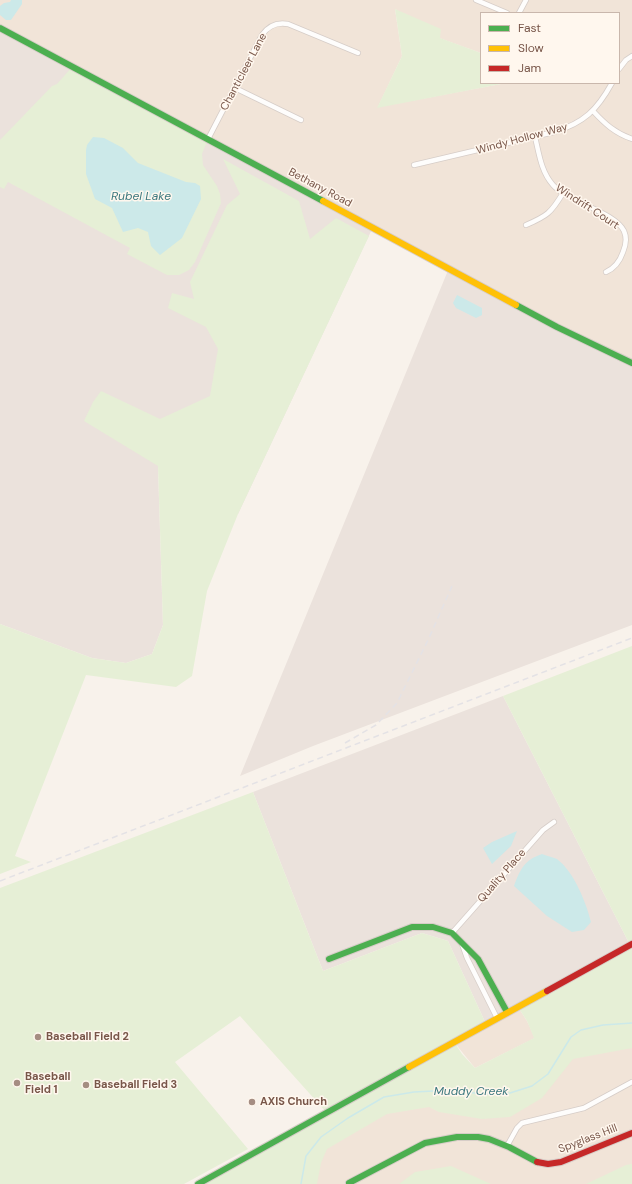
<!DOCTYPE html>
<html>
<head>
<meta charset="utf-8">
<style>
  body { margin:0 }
  #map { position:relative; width:632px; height:1184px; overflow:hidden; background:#f8f2eb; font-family:"DM Sans",sans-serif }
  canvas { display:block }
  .legend { position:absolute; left:480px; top:12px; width:140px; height:72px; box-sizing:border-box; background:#fff7ee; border:1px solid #c9b7ac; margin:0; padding:5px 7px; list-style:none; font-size:12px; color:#785649 }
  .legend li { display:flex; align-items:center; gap:8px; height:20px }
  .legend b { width:20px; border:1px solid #c9b7ac }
</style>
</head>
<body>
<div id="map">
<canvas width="632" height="1184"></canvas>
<ul class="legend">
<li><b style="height:5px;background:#4caf50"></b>Fast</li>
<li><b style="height:5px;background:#ffc107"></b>Slow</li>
<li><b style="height:5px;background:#c62828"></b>Jam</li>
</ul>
</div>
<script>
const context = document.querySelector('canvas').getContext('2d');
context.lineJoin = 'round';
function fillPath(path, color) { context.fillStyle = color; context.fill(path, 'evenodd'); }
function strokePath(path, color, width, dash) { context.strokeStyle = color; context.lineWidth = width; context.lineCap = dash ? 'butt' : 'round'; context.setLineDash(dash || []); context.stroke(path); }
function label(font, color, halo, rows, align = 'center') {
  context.font = font + ' "DM Sans",sans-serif'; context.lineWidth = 3; context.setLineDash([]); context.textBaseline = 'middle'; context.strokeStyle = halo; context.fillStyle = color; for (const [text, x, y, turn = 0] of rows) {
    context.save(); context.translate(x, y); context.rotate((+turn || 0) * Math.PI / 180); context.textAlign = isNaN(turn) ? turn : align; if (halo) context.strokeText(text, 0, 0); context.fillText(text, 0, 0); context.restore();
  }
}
fillPath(new Path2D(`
  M0,0H632V363L606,351L0,28ZM395,9L439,38L481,53V13H619V83H506L378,107L402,56Z
  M518,1007L527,1021L535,1038L475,1068L454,1042Z
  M632,1036V1184H309L322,1147L388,1104Z`), '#f1e4d8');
fillPath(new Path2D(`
  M0,28L373,227L238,514L158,467L163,625L152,654L126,663L92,658L0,624Z
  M449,268L632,363V625L313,746L240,776Z
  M503,696L630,945L486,1024L448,941L422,933L323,971L253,792Z`), '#ebe2dc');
fillPath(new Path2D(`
  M395,9L441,29L440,38L481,53V83H506L377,108L402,56Z
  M72,67L208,139L202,154L203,165L217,186L220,194L221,203L195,262L189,270L179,275H167L127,254L130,248L8,182L4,189L0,187V140L52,86L57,84Z
  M223,159L299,201L310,239L336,218L369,236L238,514L207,591L192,676L176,687L86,675L15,856L31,862L0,874V624L92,658L126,663L152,654L163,625L158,466L84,421L93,402L101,391L160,419L210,396L218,349L206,327L168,308L172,293L194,299L190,282L227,205L240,194Z
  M632,646V1048L573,1059L542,1098L510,1117L482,1119L439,1112L429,1107L387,1114L327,1149L321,1163L317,1184H198L327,1113L240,1016L175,1062L248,1149L184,1184H0V888L253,792L323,971L422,933L448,941L486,1024L454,1042L462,1054L475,1068L534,1038L527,1021L518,1007L630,945L503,696Z
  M632,1164V1184H586L626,1165Z
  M451,1166L491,1184H399L415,1172Z`), '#e6efd6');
fillPath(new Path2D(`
  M11,0H22V4L11,20H6L0,15V6L4,3L10,2Z
  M93,137L104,138L123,148L138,163L186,182L195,183L200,186L201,199L182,238L160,255L151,246L148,232L138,228L123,232L112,208L95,199L86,174V150L87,145Z
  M457,295L482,308V315L476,318L456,308L453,303Z
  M517,831L511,846L492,864L483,848L492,842Z
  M542,854C546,856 553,857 557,859C574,872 586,902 591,922L584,930L572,932L547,916L514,886C520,870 524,860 542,854Z`), '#cce9e9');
strokePath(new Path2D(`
  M301,1184L306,1156L321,1137L348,1118L384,1097L414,1092L453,1090L481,1094L510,1093L532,1086L548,1074L571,1037L581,1030L603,1025L632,1023`), '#cce9e9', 1.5);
const street = new Path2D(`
  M476,0L507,13
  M519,13L526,0
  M619,69L626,60L632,56
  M235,88L301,120
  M593,111C605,124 615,133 632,139
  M535,137C539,153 541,172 553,185C568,202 615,212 624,231C627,238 626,245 623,252C620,261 615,268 606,272
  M208,139L262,35C269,25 277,22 288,24L358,53
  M414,165L554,132C584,123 597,110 612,83
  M526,225C547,216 551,213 563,193
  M452,933L543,830L554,822
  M462,944L467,958L497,1018
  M507,1146L517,1128L522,1123L584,1108L632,1082`);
const fast = new Path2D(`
  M0,28L323,201
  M516,305L557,327L632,363
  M329,959L412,927H433L452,933L478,959L507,1012
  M349,1183L425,1143L457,1137H478L489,1139L509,1147L537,1162
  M198,1184L409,1067`);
const slow = new Path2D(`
  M323,201L516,305
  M409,1067L547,991`);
const jam = new Path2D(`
  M547,991L632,944
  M537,1162L548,1164L561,1162L632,1133`);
strokePath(street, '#d6cdc8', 6);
strokePath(fast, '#d7cdc8', 8);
strokePath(slow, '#d7cdc8', 8);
strokePath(jam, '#d7cdc8', 8);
strokePath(street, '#fefdfc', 4.5);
strokePath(fast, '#4caf50', 6);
strokePath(slow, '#ffc107', 6);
strokePath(jam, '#c62828', 6);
strokePath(new Path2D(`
  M345,743L376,725L397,703L429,638L452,586
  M0,881L632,638`), '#e4e2e5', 1.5, [6, 4]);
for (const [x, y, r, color] of [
  [38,1037,4,"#a58d82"],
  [17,1083,4,"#a58d82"],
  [86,1085,4,"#a58d82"],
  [252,1102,4,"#a58d82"]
]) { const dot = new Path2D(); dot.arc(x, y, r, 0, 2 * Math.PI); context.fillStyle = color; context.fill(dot); strokePath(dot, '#fff7ee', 1.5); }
label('11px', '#785649', '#fff7ee', [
  ["Chanticleer Lane",244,72,-62],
  ["Windy Hollow Way",522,139,-15],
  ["Bethany Road",320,188,28],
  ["Windrift Court",587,207,33],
  ["Quality Place",502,876,-49],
  ["Spyglass Hill",588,1139,-21]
]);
label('bold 11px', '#785649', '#fff7ee', [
  ["Baseball Field 2",46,1037],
  ["Baseball",25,1077],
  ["Field 1",25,1090],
  ["Baseball Field 3",94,1085],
  ["AXIS Church",260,1102]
], 'left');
label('italic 12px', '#3c787e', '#fff7ee', [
  ["Rubel Lake",141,197],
  ["Muddy Creek",471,1092]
]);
</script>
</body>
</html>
